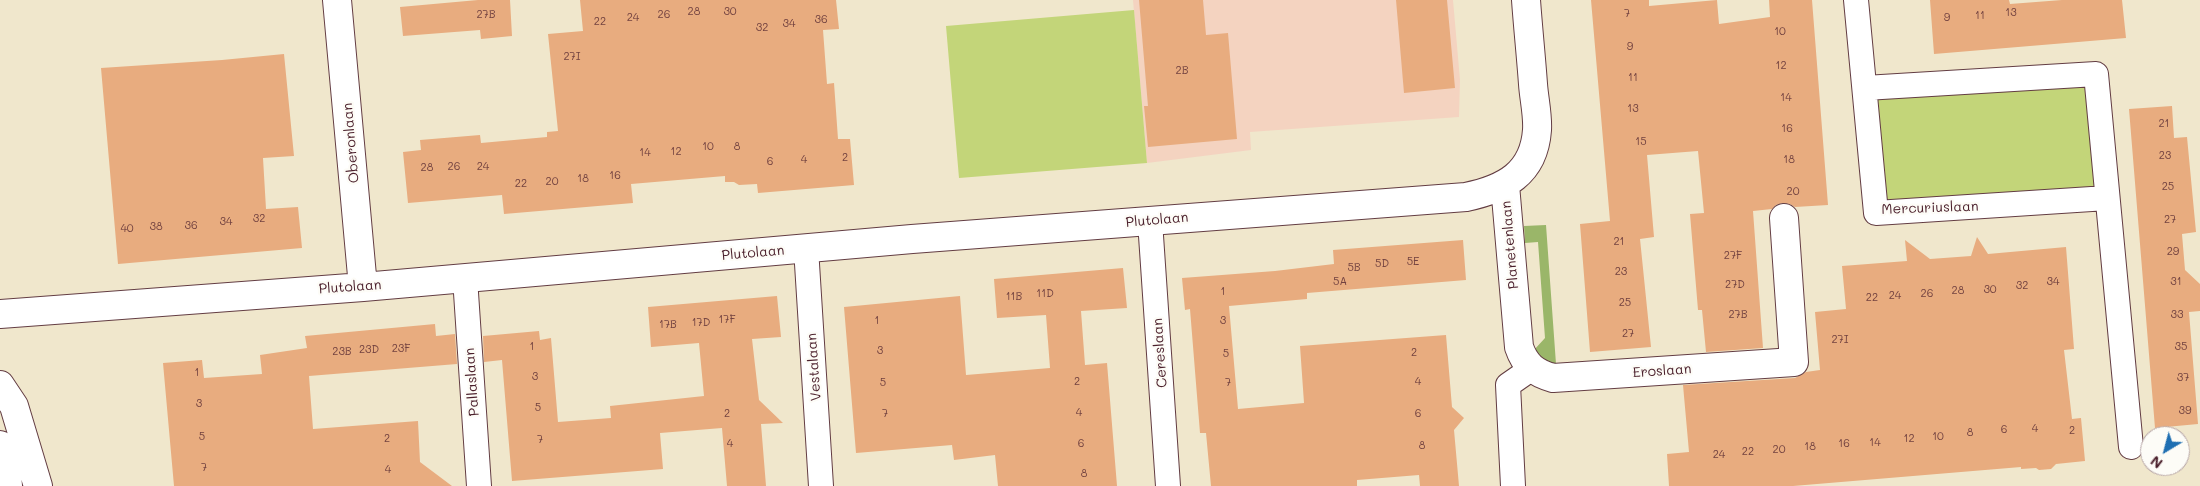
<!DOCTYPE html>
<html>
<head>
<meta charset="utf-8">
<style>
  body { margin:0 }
  #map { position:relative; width:2200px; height:486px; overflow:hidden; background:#f0e7cc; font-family:Mali,sans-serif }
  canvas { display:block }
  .north { position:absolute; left:2140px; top:426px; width:50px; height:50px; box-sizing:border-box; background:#fdfcf7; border:1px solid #b5a4a5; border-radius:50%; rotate:217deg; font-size:14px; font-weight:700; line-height:20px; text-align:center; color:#4a1f2b }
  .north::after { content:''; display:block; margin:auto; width:18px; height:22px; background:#1f6fb2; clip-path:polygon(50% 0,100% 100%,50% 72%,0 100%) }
</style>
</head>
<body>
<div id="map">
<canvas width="2200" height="486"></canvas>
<div class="north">N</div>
</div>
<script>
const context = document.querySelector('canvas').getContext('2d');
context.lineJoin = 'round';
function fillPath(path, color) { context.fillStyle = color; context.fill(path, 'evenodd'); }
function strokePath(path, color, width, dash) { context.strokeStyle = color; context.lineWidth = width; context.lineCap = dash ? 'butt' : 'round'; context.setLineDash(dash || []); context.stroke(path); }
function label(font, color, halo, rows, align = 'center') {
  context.font = font + ' Mali,sans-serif'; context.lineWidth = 4.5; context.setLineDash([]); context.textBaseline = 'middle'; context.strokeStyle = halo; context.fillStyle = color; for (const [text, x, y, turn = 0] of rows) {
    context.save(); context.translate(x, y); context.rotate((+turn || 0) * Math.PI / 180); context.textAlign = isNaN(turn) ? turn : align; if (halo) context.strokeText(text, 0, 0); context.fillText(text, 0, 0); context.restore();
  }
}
fillPath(new Path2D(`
  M1133,0H1453L1460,80L1459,117L1250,132L1251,150L1147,163Z`), '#f4d3c0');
fillPath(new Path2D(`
  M1134,10L1147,163L959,178L946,26Z
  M2096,74L2107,198L1876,213L1865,88Z`), '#c3d579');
fillPath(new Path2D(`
  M1546,225L1556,364L1548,365L1534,350L1545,338L1538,242L1525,243L1524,226Z`), '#9ab669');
fillPath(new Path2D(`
  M478,0H510L512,36L481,39L480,30L403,36L400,7Z
  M580,0H836L839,29L823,30L827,84L834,83L838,139H850L854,185L758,193L757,184L739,185L734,182H725V176L631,184L633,203L504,214L502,195L408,203L403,152L421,150L420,140L480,135L481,143L547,137V132L558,131L548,34L583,31Z
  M1139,0H1203L1206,35L1228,33L1237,139L1148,147L1144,106H1148Z
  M1396,0H1447L1455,88L1404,93Z
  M1591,0H1649V6L1717,0L1719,24L1770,17L1769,0H1812L1828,205L1795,207L1790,204L1782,203L1776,205L1772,209L1753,211L1763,348L1706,352L1702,310H1698L1690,214L1704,213L1698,151L1647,155L1654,237L1640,239L1651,347L1590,352L1580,224L1610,221Z
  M1930,0H2009L2010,4L2062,0H2122L2126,38L1934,54Z
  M284,54L294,156L263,158L266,209L298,207L302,248L118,264L101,68L222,60Z
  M2172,106L2174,138L2187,137L2196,232L2182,234L2185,270L2200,284V311L2189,312L2198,424L2155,428L2129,109Z
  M1977,237L1988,254L2066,247L2074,349L2064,350L2072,419L2081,418L2085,461L2056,464L2051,469L2039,470L2036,468L2021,469V467L1793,486H1669L1667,454L1689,452L1683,385L1795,378L1806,372L1820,370L1815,312L1846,309L1842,266L1907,261L1905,240L1930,259L1971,256Z
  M1463,240L1466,280L1307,293V299L1229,306L1238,409L1304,403L1300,346L1446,335L1452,407L1464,418L1454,430L1459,486H1420L1419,475L1357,480V486H1211L1206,433H1200L1190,309L1185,310L1182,278L1275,271L1334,264L1333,250Z
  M1123,268L1127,308L1081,311L1085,365L1107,363L1117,486H998L995,455L954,460L952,445L856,453L844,307L960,296L966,375L1050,368L1046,315L997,318L994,279Z
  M777,296L781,337L752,339L759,400L783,423L761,424L766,486H727L722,428L660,433L663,469L512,481L502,360L484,362L483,336L539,331L540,340L551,338L558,422L611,418L610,406L704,396L699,343L651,347L648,307Z
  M435,324L436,336L455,334L457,364L309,376L313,429L418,421L420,462L452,486H174L163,363L202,360L204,378L262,374L260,355L307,348L305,336Z`), '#e8ac7f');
const pedestrian = new Path2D(`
  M1856,0L1876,213L2107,198
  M1865,88L2096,74L2131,447
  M1150,221L1168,486
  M806,248L821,486
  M465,278L479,486
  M1513,486L1508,385L1531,369`);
const minor = new Path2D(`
  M337,0L363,287
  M1505,185L1519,347C1525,365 1535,373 1553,378L1794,362L1784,218
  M0,314L363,287L912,239L1466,197C1504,189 1534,174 1537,130C1538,115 1534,99 1533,84C1531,56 1528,28 1526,0`);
const tertiary = new Path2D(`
  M0,385L14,406L38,486
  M0,445L6,463L8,486`);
strokePath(pedestrian, '#633d43', 26);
strokePath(minor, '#633d43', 30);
strokePath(tertiary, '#633d43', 30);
strokePath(pedestrian, '#fff', 24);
strokePath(minor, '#fff', 28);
strokePath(tertiary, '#fff', 28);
label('11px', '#724240', null, [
  ["28",694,12],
  ["30",730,12],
  ["13",2011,13],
  ["7",1627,14],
  ["27B",486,15],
  ["26",664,15],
  ["11",1980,16],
  ["24",633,18],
  ["9",1947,18],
  ["36",821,20],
  ["22",600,22],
  ["34",789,24],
  ["32",762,28],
  ["10",1780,32],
  ["9",1630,47],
  ["27I",572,57],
  ["12",1781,66],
  ["2B",1182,71],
  ["11",1633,78],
  ["14",1786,98],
  ["13",1633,109],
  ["21",2164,124],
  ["16",1787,129],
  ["15",1641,142],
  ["10",708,147],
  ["8",737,147],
  ["12",676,152],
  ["14",645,153],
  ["23",2165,156],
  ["2",845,158],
  ["4",804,160],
  ["18",1789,160],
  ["6",770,162],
  ["26",454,167],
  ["24",483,167],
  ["28",427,168],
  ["16",615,176],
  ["18",583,179],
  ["20",552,182],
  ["22",521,184],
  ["25",2168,187],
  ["20",1793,192],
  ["32",259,219],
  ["27",2170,220],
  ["34",226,222],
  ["36",191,226],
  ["38",156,227],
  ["40",127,229],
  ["21",1619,242],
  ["29",2173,252],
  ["27F",1733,256],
  ["5E",1413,262],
  ["5D",1382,264],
  ["5B",1354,268],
  ["23",1621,272],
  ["5A",1340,282],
  ["34",2053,282],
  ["31",2176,282],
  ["27D",1735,285],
  ["32",2022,286],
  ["30",1990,290],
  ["28",1958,291],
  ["1",1223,292],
  ["11D",1045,294],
  ["26",1927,294],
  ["24",1895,296],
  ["11B",1014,297],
  ["22",1872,298],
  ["25",1625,303],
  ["27B",1738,315],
  ["33",2177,315],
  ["17F",727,320],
  ["1",877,321],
  ["3",1223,321],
  ["17D",701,323],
  ["17B",668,325],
  ["27",1628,334],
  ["27I",1840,340],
  ["1",532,347],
  ["35",2181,347],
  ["23F",401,349],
  ["23D",369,350],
  ["3",880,351],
  ["23B",342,352],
  ["2",1414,353],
  ["5",1226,354],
  ["1",197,373],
  ["3",535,377],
  ["37",2183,378],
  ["2",1077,382],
  ["4",1418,382],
  ["5",883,383],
  ["7",1228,383],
  ["3",199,404],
  ["5",538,408],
  ["39",2185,411],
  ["4",1079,413],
  ["2",727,414],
  ["7",885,414],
  ["6",1418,414],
  ["4",2035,429],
  ["6",2004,430],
  ["2",2072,431],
  ["8",1970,433],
  ["5",202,437],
  ["10",1938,437],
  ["2",387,439],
  ["12",1909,439],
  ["7",540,440],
  ["14",1875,443],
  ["4",730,444],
  ["6",1081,444],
  ["16",1844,444],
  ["8",1422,446],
  ["18",1810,447],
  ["20",1779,450],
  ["22",1748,452],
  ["24",1719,455],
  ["7",204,468],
  ["4",388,470],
  ["8",1084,474]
]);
label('14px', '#4a1f2b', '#fdfcf7', [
  ["Oberonlaan",351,143,-95],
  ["Mercuriuslaan",1930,208,-2],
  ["Plutolaan",1157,220,-5],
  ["Planetenlaan",1510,245,-95],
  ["Plutolaan",753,253,-5],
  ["Plutolaan",350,287,-4],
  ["Cereslaan",1160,353,-94],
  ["Vestalaan",814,367,-94],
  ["Eroslaan",1662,371,-4],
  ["Pallaslaan",472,382,-94]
]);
</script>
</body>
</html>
